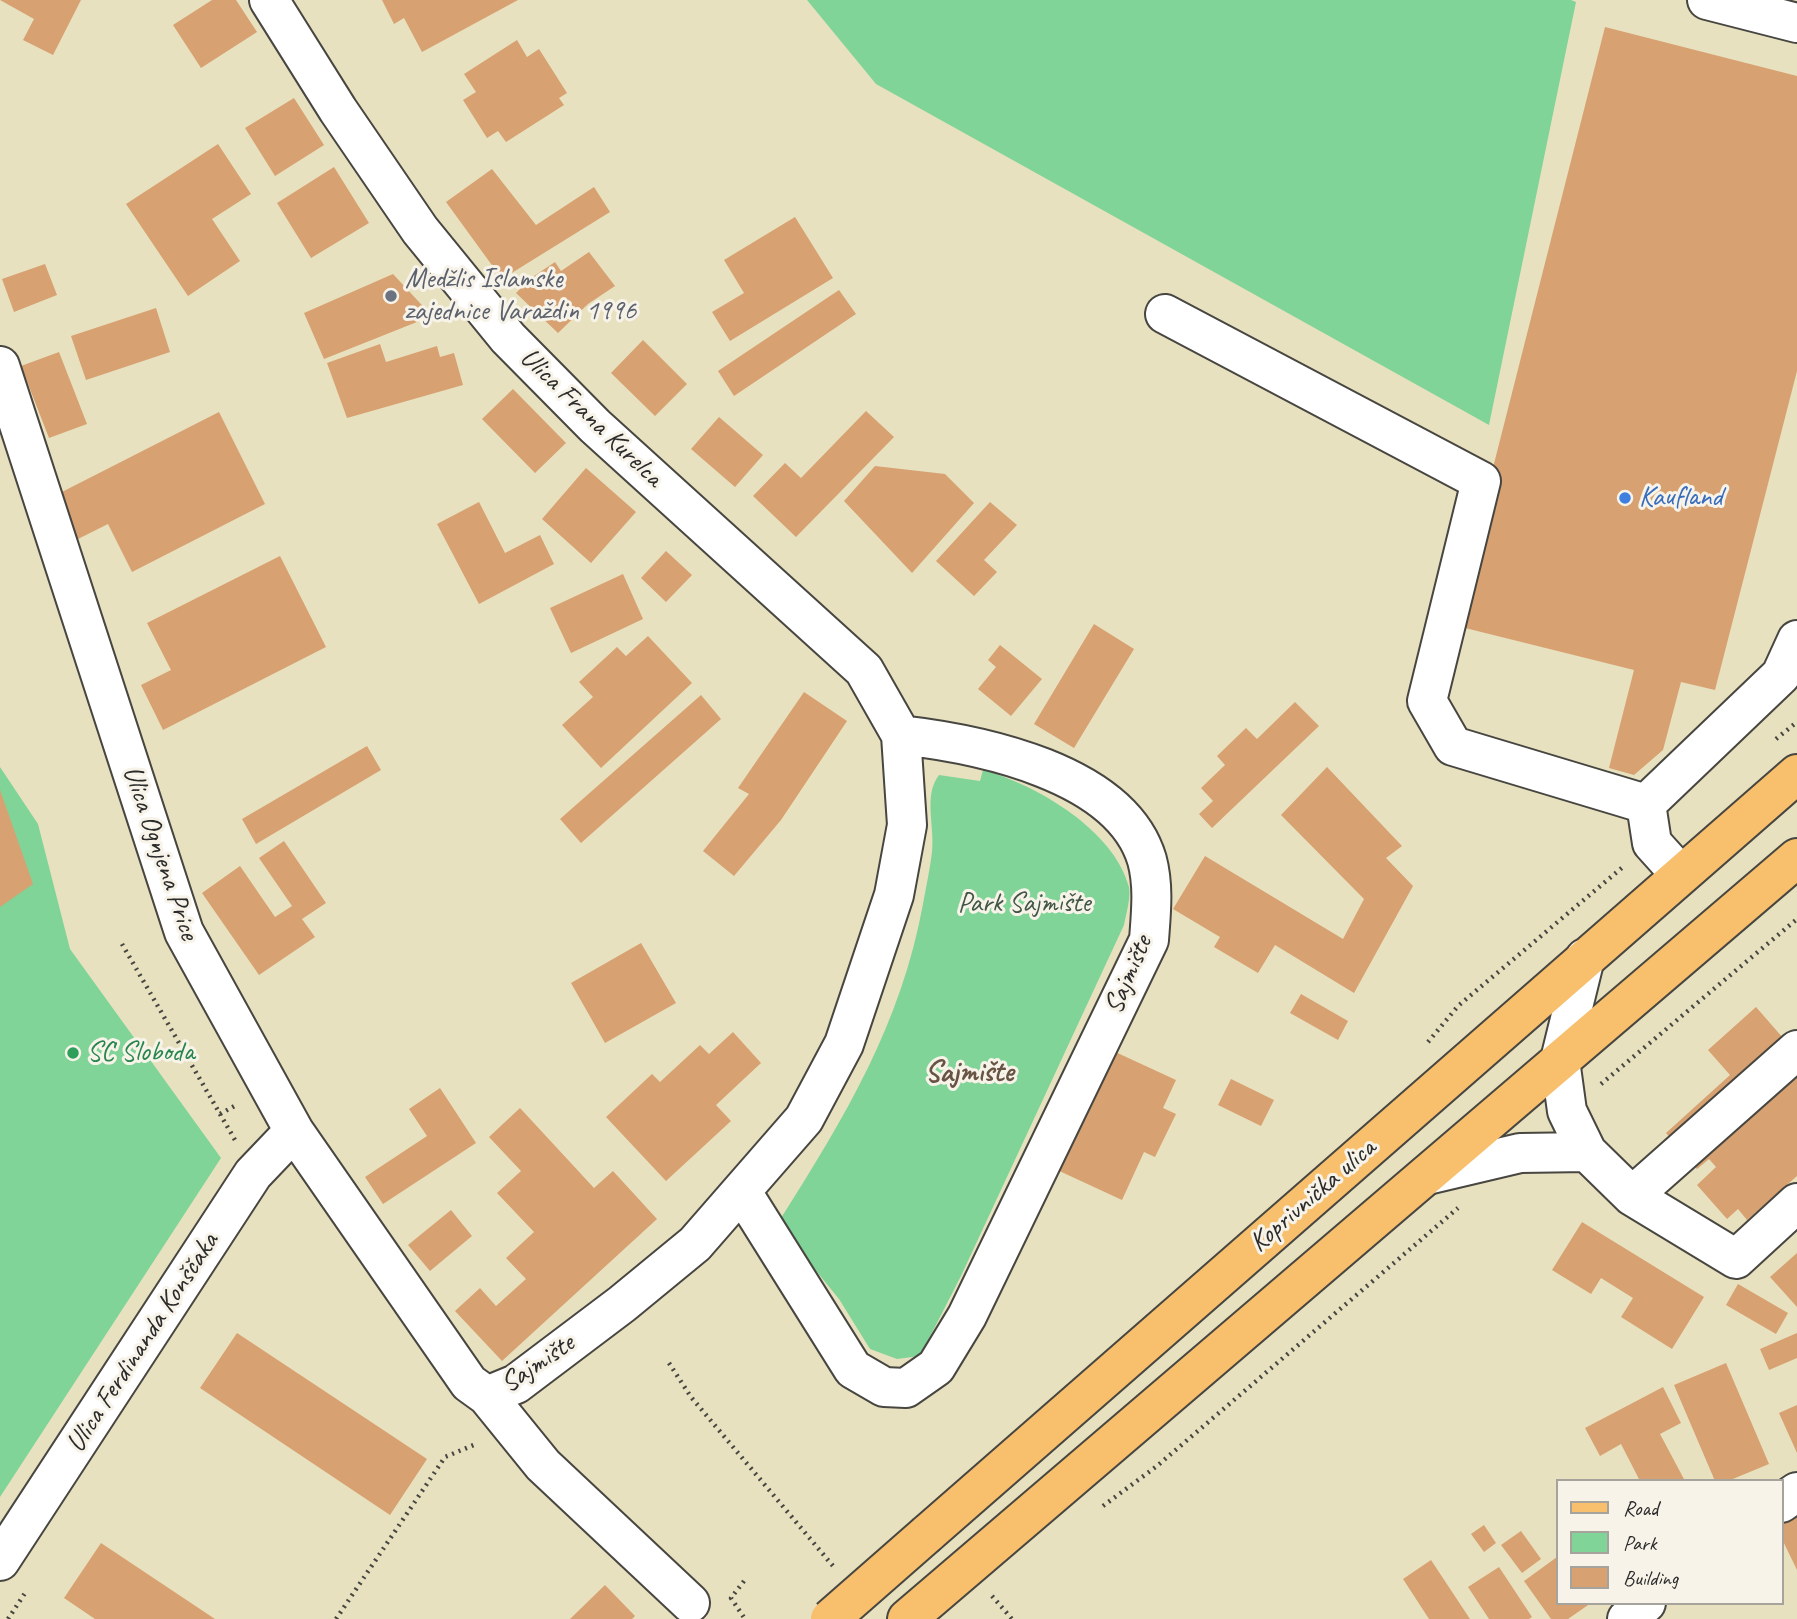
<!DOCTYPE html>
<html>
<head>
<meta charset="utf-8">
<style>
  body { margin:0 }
  #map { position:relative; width:1797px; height:1619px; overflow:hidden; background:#e8e1bf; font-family:Caveat,sans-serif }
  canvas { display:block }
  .legend { position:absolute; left:1556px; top:1479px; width:228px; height:126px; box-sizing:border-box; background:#f7f3e8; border:2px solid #a5a39c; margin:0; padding:9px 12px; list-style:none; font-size:21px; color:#2b2b2b }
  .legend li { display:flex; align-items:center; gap:14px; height:35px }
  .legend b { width:35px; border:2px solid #a5a39c }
</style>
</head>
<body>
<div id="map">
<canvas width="1797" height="1619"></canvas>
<ul class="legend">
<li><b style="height:9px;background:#f8bf6c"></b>Road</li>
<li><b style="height:19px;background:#80d497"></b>Park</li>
<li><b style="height:19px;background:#d7a171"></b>Building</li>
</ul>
</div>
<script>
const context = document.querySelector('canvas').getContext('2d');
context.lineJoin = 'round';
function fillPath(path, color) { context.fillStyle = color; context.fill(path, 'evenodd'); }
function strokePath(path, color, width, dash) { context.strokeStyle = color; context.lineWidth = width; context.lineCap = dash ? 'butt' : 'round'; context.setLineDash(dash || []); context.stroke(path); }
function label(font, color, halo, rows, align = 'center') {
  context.font = font + ' Caveat,sans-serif'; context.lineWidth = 6; context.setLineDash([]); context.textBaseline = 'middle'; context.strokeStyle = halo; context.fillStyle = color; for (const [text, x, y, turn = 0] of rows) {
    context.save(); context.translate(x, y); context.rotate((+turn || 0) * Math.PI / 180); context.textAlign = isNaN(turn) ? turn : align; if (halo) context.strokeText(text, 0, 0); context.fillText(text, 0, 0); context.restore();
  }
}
fillPath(new Path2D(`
  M807,0H1571L1576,2L1489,425L876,84Z
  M0,767L38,824L70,949L221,1158L0,1497Z
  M983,770C1037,785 1114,830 1129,887C1131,898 1126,914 1124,925L961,1276L920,1356L897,1359L870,1349L839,1299L808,1261L781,1218C845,1117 901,1024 923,904C926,887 930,869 932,852C935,825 923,796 939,775L980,781Z`), '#80d497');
fillPath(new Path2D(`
  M0,0H81L53,55L23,40L34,19Z
  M212,0H236L257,32L201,68L173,25Z
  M382,0H518L422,52L404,18L394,24Z
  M1605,27L1797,76V371L1715,690L1681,682L1663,750L1634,775L1609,768L1634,670L1453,625Z
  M517,40L527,57L539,49L567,93L559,98L564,105L506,142L498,131L487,138L463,100L476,92L464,74Z
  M294,98L324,145L275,176L245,128Z
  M218,144L251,194L212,219L240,261L188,296L126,204Z
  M334,167L369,223L311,258L277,203Z
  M492,169L536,225L594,187L610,212L502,279L446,202Z
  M795,217L833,278L730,341L712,312L744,293L724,260Z
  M589,252L615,286L588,304L558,333L516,293L531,278L555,262L561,271Z
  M45,264L57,295L14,312L2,279Z
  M393,274L432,316L324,359L304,313Z
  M839,290L856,314L734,396L718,371Z
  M156,308L170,352L86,380L71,336Z
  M643,340L687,384L655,416L611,373Z
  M380,344L386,362L437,346L440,357L454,353L463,385L347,418L327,363Z
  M59,352L87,424L49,438L21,366Z
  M513,389L566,443L535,473L482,419Z
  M866,411L894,437L796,537L753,496L785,463L801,478Z
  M219,412L265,504L132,572L108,524L78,539L56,495Z
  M719,417L763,455L735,487L691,449Z
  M875,466L945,474L974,503L912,573L844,501Z
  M586,468L636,512L591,563L542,519Z
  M479,502L505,553L540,535L554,564L479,604L437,524Z
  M990,502L1017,525L984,560L997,572L974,596L936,561Z
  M666,551L692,575L666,602L641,578Z
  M280,556L326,647L163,730L141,685L171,670L147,623Z
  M623,574L643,619L571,653L550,608Z
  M1094,624L1134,649L1074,748L1034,724Z
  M648,636L692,683L601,768L562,725L593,697L579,682L617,647L626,656Z
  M1000,645L1042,679L1011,716L978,689L996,667L988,660Z
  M804,692L847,721L781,820L734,876L703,851L749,794L738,788Z
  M701,695L721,719L581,843L560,819Z
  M1295,702L1319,726L1212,828L1199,814L1213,801L1201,788L1225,765L1217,756L1246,728L1257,739Z
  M367,746L381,770L256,844L242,819Z
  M1327,767L1402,846L1386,858L1413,886L1354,993L1275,945L1258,973L1214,947L1220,937L1173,909L1205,856L1343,939L1364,899L1281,815Z
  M0,790L33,884L0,907Z
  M284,841L326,903L302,919L315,937L259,975L202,893L240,866L275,917L292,906L259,858Z
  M641,943L676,1003L605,1043L571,983Z
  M1301,994L1348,1021L1338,1040L1290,1013Z
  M1756,1007L1797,1054V1176L1747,1220L1738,1209L1727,1219L1697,1185L1716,1167L1709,1159L1697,1169L1666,1133L1730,1075L1708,1050Z
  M733,1032L761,1063L716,1105L731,1121L666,1181L606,1117L652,1074L660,1082L700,1045L709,1054Z
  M1111,1050L1176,1080L1163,1108L1176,1114L1155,1157L1144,1152L1122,1200L1055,1169Z
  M1231,1079L1274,1100L1261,1126L1218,1105Z
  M440,1088L476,1143L383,1204L365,1177L427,1136L409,1109Z
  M520,1108L594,1188L613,1171L657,1219L502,1361L455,1311L480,1288L496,1306L526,1279L506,1258L534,1232L497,1193L521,1171L489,1137Z
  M451,1210L472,1236L430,1271L408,1245Z
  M1582,1222L1704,1297L1672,1349L1621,1317L1633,1298L1601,1278L1591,1294L1552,1270Z
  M1797,1253V1307L1770,1277Z
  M1738,1284L1788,1313L1776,1334L1726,1305Z
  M237,1333L427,1459L390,1515L200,1388Z
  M1797,1333V1358L1769,1370L1760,1349Z
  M1726,1363L1769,1464L1728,1481H1715L1674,1385Z
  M1663,1387L1681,1423L1660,1434L1685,1481H1640L1621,1444L1600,1456L1585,1428Z
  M1797,1405V1453L1779,1413Z
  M1797,1517V1570L1781,1537V1524Z
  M1484,1525L1496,1543L1484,1552L1471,1534Z
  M1521,1531L1541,1559L1522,1573L1501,1545Z
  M101,1543L215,1619H95L64,1598Z
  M1557,1557V1603H1591L1568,1619H1551L1524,1581Z
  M1431,1560L1470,1619H1429L1403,1579Z
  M1499,1567L1532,1617L1529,1619H1489L1468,1587Z
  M605,1585L635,1616L632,1619H570Z`), '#d7a171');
const minor = new Path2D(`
  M269,0L338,110L420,230L508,338L595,426L864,670L901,735L907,825L894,895L844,1044L804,1119L695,1244L622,1304L516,1384L487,1396
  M1707,0L1797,23
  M1165,314L1481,481L1427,701L1453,746L1646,804
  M0,366L184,932L294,1131L469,1383L487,1396L543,1465L690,1603
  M1680,874L1652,843L1646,804L1781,675L1797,640
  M1585,958L1560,1060L1567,1111L1587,1152
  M1427,1175L1520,1153L1587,1152L1632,1196L1797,1050
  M742,1192L853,1369L884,1387L906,1388L936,1367L967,1316L1149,940C1151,913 1154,886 1147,860C1121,772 979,744 901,735
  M1632,1196L1736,1259L1797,1203
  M1781,1503L1797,1492
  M0,1561L253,1174L294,1131
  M1627,1619L1646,1603`);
const major = new Path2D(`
  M927,1534L1797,774
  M907,1619L1797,858`);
strokePath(minor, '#474641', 42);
strokePath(major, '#474641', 42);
strokePath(new Path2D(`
  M1776,739L1797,722
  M122,944L235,1140
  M1428,1042L1458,1006L1624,866
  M1601,1084L1797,919
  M220,1114L238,1104
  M669,1363L691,1397L833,1566
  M1103,1506L1157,1466L1458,1208
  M744,1581L731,1598L745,1619
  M992,1596L1012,1619
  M8,1619L27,1590
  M336,1619L445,1457L476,1444`), '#474641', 4.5, [2, 5]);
strokePath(minor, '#fff', 38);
strokePath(major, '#f8bf6c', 38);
const majorBridge = new Path2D(`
  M830,1619L927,1534`);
strokePath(majorBridge, '#474641', 42, []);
strokePath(majorBridge, '#f8bf6c', 38);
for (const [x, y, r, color] of [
  [391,296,7,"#6b7280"],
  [1625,498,7,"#3f7fe0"],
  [73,1053,7,"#2e9e5b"]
]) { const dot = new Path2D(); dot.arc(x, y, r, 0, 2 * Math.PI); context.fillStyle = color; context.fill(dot); strokePath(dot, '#f7f3e8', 2.5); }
label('28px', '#5b616d', '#f7f3e8', [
  ["Medžlis Islamske",405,280],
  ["zajednice Varaždin 1996",405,312]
], 'left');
label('28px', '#2b2b2b', '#f7f3e8', [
  ["Ulica Frana Kurelca",591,418,44],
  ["Ulica Ognjena Price",160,853,71],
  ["Sajmište",1129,975,-67],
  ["Koprivnička ulica",1313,1196,-41],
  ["Ulica Ferdinanda Konščaka",143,1343,-57],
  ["Sajmište",538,1364,-34]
]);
label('28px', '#366cbe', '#f7f3e8', [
  ["Kaufland",1639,498]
], 'left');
label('28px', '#405546', '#f7f3e8', [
  ["Park Sajmište",1024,904]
]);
label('28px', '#27864d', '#f7f3e8', [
  ["SC Sloboda",87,1053]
], 'left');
label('bold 30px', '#675444', '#f7f3e8', [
  ["Sajmište",969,1073]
]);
</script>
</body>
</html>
